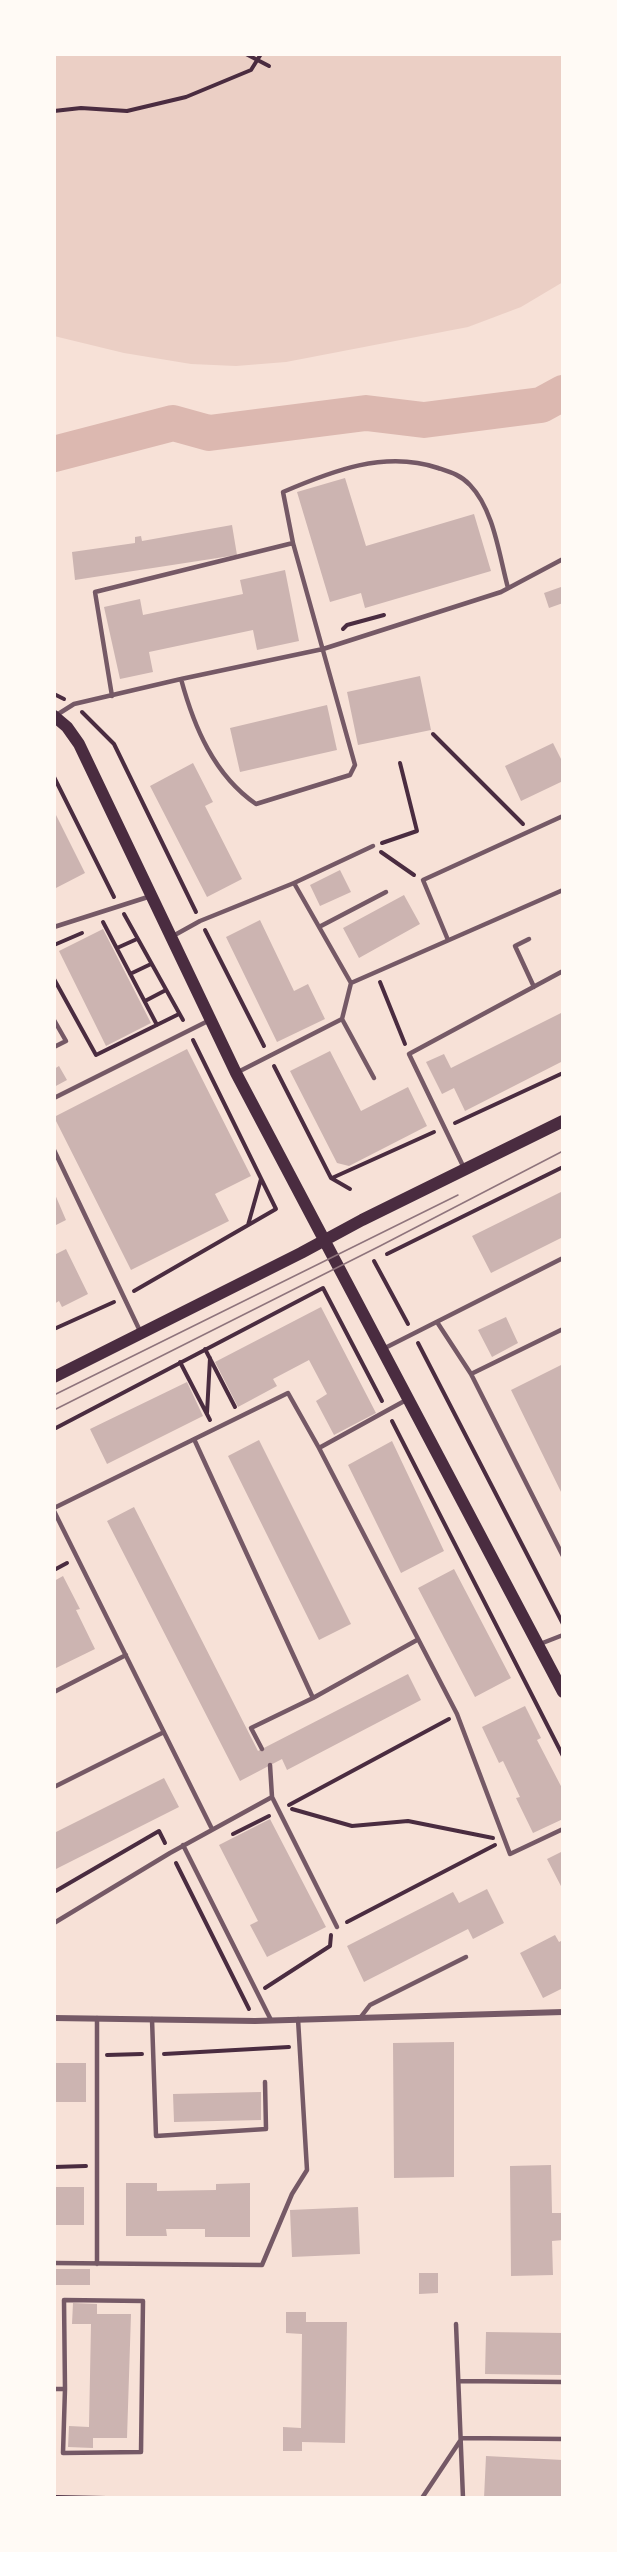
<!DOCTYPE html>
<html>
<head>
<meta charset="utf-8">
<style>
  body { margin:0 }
  #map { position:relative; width:617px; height:2552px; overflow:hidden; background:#f7e1d7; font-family:Arial,sans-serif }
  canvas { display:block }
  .frame { position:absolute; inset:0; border:56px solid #fffaf5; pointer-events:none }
</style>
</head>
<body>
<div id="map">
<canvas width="617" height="2552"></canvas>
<div class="frame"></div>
</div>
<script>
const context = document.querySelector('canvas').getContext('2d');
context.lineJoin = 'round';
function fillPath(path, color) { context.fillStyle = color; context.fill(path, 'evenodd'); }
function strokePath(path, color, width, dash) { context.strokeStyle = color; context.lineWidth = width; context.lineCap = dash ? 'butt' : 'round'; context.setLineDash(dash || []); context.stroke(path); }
fillPath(new Path2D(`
  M54,54H563V282L521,307L468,327L286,362L236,366L191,364L124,353L54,336Z`), '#ebcfc5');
strokePath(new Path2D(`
  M54,454L173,423L209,433L366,413L424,420L541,405L563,393`), '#dcb8b0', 36);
fillPath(new Path2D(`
  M345,478L366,546L474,514L491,571L365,608L361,593L330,602L297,492Z
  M232,525L237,555L75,580L72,552L135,543V537L141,536L142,541Z
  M285,570L299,641L257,650L253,630L149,652L153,672L120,679L104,607L140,599L143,615L243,594L240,580Z
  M561,587L563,603L549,608L544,593Z
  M420,676L431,730L358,745L347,692Z
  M327,705L337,750L240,772L230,728Z
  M553,743L563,763V781L521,801L505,766Z
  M193,763L213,802L205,806L242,879L207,897L150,786Z
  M54,811L85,873L54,889Z
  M340,870L351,892L320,906L310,885Z
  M404,895L420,924L359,958L343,928Z
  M260,920L294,991L308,984L325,1019L277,1042L226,937Z
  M103,929L151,1023L106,1046L59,951Z
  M563,1012V1061L465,1111L454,1088L442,1094L426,1062L444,1054L451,1068Z
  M187,1049L251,1176L215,1194L229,1221L131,1270L54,1117Z
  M330,1051L361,1111L408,1087L427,1126L349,1166L337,1163L290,1071Z
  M59,1066L67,1080L54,1087V1069Z
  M563,1191V1237L491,1273L472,1236Z
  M54,1192L66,1220L54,1226Z
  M66,1249L88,1294L62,1307L59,1301L54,1304V1255Z
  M321,1307L376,1413L334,1435L316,1401L327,1394L309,1360L273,1379L277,1386L238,1407L215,1362Z
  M506,1317L518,1343L492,1357L478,1330Z
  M561,1365L563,1369V1496L511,1390Z
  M187,1382L203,1416L107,1464L90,1429Z
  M259,1440L351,1624L319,1640L228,1456Z
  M392,1441L444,1551L401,1573L348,1465Z
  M134,1507L258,1751L408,1674L421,1700L287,1770L282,1759L240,1781L107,1521Z
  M454,1569L511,1678L475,1697L418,1588Z
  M63,1576L80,1609L76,1610L95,1649L54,1669V1581Z
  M525,1706L541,1738L537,1740L563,1790V1819L533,1833L516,1798L520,1797L503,1761L499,1763L482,1727Z
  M164,1778L179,1807L54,1870V1833Z
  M270,1819L326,1927L267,1957L250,1925L258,1921L219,1845Z
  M563,1851V1890L547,1859Z
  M487,1889L504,1923L473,1939L468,1929L364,1982L347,1946L453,1892L459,1903Z
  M555,1935L559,1942L563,1940V1988L543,1998L520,1953Z
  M454,2042V2177L394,2178L393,2043Z
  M54,2063H86V2102H54Z
  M261,2092V2120L174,2122L173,2094Z
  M551,2165L552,2213H563V2240L552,2241L553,2275L511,2276L510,2166Z
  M126,2183H157V2191L216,2190V2184L250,2183V2237H205V2229H166L167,2236H126Z
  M54,2187H84V2225H54Z
  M358,2207L360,2254L292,2257L290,2210Z
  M54,2269H90V2285H54Z
  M419,2273H438V2293L419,2294Z
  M73,2303L97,2304V2314H131L127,2438H93V2448L68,2447L69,2426L89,2427L91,2324H72Z
  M286,2312H306V2322H347L345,2443L302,2442V2451H283V2427L301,2428L302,2334L286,2333Z
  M486,2332L563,2333V2375L485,2374Z
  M486,2456L563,2460V2498H484Z`), '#ccb4b1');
strokePath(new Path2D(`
  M246,54L269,66
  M54,111L81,108L127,111L186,97L251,70L261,54
  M343,629L347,625L384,615
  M54,694L64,699
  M82,712L114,744L196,912
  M433,734L523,824
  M54,777L114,897
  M382,843L417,831L400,763
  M381,852L414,875
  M124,914L183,1020
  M103,922L157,1025
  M205,930L264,1046
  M54,945L82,933
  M117,948L137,939
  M130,974L151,964
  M54,979L96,1055L179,1014
  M380,982L405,1044
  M145,1001L166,990
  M274,1066L331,1178L350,1189
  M455,1123L563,1073
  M332,1178L434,1132
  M248,1225L261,1179
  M387,1254L563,1167
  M374,1261L408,1324
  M134,1291L276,1209L193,1040
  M54,1329L114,1302
  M418,1343L563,1624
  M205,1349L235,1407
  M180,1362L210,1420
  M207,1413L210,1358
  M392,1421L563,1756
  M54,1429L323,1288L382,1401
  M54,1570L67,1563
  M289,1805L449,1719
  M292,1809L352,1826L408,1821L493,1838
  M233,1834L269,1816
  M176,1863L249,2009
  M54,1892L159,1831L165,1843
  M347,1922L495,1845
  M265,1988L330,1946L331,1935
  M164,2054L289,2047
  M107,2055L142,2054
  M54,2167L86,2166
  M54,2497L106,2498`), '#4a2c40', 4);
strokePath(new Path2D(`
  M293,543L283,492C332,471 385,450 438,468C450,472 461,475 470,485C494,510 499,555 508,588
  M112,696L95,592L293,543L355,765L350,775L256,804C214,775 194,727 181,679
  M55,716L74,704L181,679L323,649L501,592L563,559
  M54,927L151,896
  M319,927L386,892
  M173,936L200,921L294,883L373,846
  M529,939L515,946L534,987
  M448,940L423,880L563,816
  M351,983L563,890
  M342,1019L374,1078
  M54,1020L66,1041L54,1047
  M238,1072L342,1019L351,983L294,883
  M54,1098L210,1020
  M54,1150L140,1331
  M464,1168L409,1054L563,971
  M437,1322L471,1374L563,1556
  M383,1349L563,1258
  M471,1374L563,1329
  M194,1439L313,1698L417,1640
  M319,1448L408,1399
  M54,1508L288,1393L319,1448L457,1714L510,1854L563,1829
  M54,1511L212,1829
  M540,1644L563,1635
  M54,1692L126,1655
  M262,1749L251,1728L313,1698
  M54,1787L164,1732
  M272,1797L337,1927
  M183,1845L271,2020
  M54,1923L170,1853L272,1797L270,1765
  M360,2018L370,2005L466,1957
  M152,2019L156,2136L266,2129L265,2082
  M54,2263L262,2265L292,2194L307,2170L298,2019
  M97,2264V2018
  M64,2300L143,2301L141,2452L63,2453L65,2389Z
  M456,2324L463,2498
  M460,2381L563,2382
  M54,2389H65
  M422,2498L462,2438L563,2439`), '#755966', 4.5);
strokePath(new Path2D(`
  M54,2018L255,2021L563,2012`), '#755966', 6);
strokePath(new Path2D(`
  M54,716L67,727L79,744L236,1073L563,1692
  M54,1377L301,1253L362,1220L563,1121`), '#4a2c40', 12);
strokePath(new Path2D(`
  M54,1395L458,1195
  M54,1410L380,1246L563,1151`), '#8f747c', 1.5);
</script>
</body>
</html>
